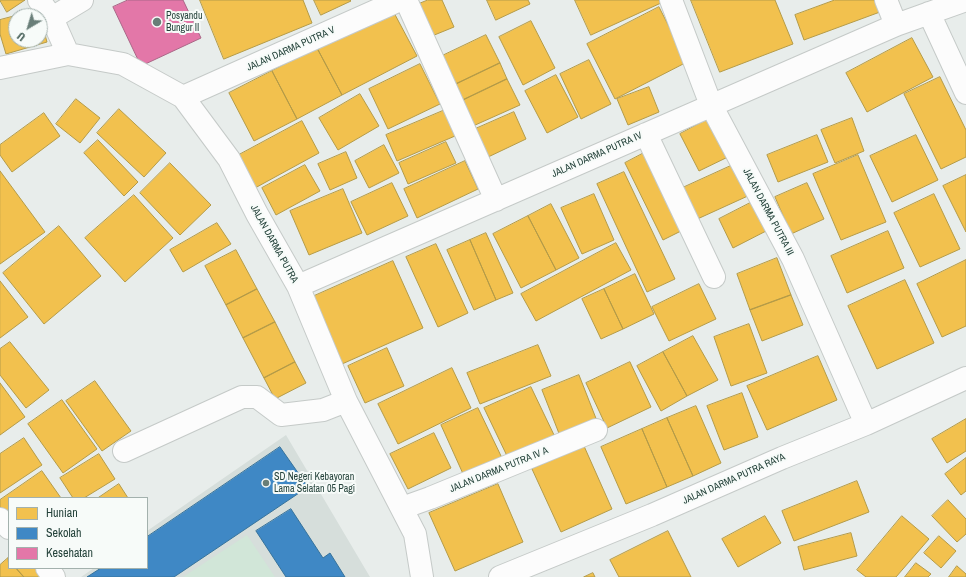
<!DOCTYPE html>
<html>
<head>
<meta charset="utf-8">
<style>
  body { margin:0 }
  #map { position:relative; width:966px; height:577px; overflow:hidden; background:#e8edeb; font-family:"Archivo Narrow",sans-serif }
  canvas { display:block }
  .legend { position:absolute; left:8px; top:497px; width:140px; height:72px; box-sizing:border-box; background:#f7fbf9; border:1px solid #a3b1ad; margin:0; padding:5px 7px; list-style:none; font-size:12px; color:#24423a }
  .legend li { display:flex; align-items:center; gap:8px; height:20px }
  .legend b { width:20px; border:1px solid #a3b1ad }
  .north { position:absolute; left:8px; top:8px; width:40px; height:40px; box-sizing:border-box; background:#f7fbf9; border:1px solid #a3b1ad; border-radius:50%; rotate:218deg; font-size:11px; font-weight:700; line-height:16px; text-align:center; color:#24423a }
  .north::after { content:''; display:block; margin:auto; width:14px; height:18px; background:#697e78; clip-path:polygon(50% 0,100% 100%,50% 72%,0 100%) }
</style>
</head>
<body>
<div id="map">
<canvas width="966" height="577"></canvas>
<ul class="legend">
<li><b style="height:11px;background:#f2c14e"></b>Hunian</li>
<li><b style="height:11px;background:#3f88c5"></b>Sekolah</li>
<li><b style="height:11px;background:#e377a8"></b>Kesehatan</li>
</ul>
<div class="north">U</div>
</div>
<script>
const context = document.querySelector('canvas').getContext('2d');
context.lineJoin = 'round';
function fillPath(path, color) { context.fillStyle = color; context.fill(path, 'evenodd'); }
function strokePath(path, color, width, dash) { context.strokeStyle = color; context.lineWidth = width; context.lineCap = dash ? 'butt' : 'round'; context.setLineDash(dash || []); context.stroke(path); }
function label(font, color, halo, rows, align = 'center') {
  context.font = font + ' "Archivo Narrow",sans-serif'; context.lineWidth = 4; context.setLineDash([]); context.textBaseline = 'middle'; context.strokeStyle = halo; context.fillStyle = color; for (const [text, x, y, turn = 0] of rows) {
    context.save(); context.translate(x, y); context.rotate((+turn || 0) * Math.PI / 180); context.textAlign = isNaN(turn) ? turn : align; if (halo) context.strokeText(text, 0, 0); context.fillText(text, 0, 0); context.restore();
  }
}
fillPath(new Path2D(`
  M286,435L370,577H81L94,568H147V531Z`), '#d6dedb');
fillPath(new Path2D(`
  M247,535L275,577H183Z`), '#d1e6d8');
const homes = new Path2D(`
  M0,0H25L7,12Z
  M200,0H303L312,23L224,59Z
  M314,0H350L351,1L321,15Z
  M428,0H442L454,27L427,38L414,6Z
  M487,0H528L530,4L496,20Z
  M575,0H660L661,3L591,35Z
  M691,0H775L793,44L720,72Z
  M835,0H875L880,12L804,40L795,15Z
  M659,7L687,62L615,99L587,44Z
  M392,9L417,56L342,95L317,48Z
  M38,10L40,16H16V40H40V17L47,42L6,54L0,34V20Z
  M531,21L555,68L523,85L499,37Z
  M486,35L500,63L454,85L440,57Z
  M912,38L933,77L867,112L846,73Z
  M317,48L342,95L297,119L272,71Z
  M589,60L611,104L581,119L560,74Z
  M500,63L507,79L461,101L454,85Z
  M420,64L440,104L388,129L369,89Z
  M272,71L297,119L254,141L229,93Z
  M556,75L578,117L547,133L525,91Z
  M940,77L966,130V157L941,169L904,94Z
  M507,79L520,105L473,126L461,101Z
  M649,87L659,112L628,125L617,99Z
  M360,94L379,126L338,150L319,118Z
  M76,99L100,118L80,143L56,124Z
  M119,109L166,153L144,177L97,133Z
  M445,110L455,136L397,161L386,135Z
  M514,112L526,139L486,158L473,130Z
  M44,113L60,136L12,172L0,155V145Z
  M712,117L732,155L699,171L680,134Z
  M852,118L864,151L835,163L821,130Z
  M302,121L319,153L255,188L237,156Z
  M817,135L828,162L778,182L767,155Z
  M916,135L938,180L892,202L870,156Z
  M98,140L138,182L124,196L84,153Z
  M446,142L456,163L408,184L399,163Z
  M384,145L399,173L369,188L355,161Z
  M346,152L357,178L330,190L318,164Z
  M644,153L683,230L663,240L625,163Z
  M858,155L886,222L841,240L813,174Z
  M465,161L478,189L417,218L404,189Z
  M170,163L211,205L180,235L140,193Z
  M735,164L750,195L693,221L678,190Z
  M305,165L320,191L276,215L262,188Z
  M0,171L45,232L0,264Z
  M624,172L675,279L647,292L597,184Z
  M966,175V232L943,186Z
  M392,183L408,216L367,235L351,202Z
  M807,183L824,219L791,234L775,197Z
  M343,189L362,233L309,255L290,211Z
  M594,194L614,240L582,254L561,208Z
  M934,194L960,249L920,267L894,213Z
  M134,195L173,238L125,282L85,238Z
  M756,200L770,229L733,248L719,219Z
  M551,204L579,258L556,270L528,216Z
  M528,216L556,270L521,288L493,234Z
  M217,223L231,244L183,272L170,250Z
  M59,226L101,276L44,324L3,273Z
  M888,231L904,268L847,293L831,256Z
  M486,233L513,293L496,300L470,240Z
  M470,240L496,300L474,310L447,250Z
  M616,243L631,270L536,321L521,294Z
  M436,244L468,313L438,327L406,257Z
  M236,250L257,289L226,305L205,266Z
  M777,258L791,295L750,310L737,274Z
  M966,260V326L942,337L917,284Z
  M393,261L423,328L342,364L312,297Z
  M635,274L654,314L623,329L604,289Z
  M905,280L934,343L877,369L848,306Z
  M0,281L28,317L0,338Z
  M699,284L716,319L669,341L652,307Z
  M257,289L275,322L243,338L226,305Z
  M604,289L623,329L601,339L582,299Z
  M791,295L803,325L762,341L750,310Z
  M275,322L295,362L264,378L243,338Z
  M749,324L767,373L731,386L714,337Z
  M693,336L718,380L687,396L663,352Z
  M10,342L49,390L26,408L0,375V349Z
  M538,345L551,376L480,404L467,373Z
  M387,348L404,386L365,403L348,366Z
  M663,352L687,396L661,411L637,366Z
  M818,356L837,400L767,430L747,386Z
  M295,362L306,383L275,399L264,378Z
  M630,362L651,407L607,428L586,383Z
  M452,368L471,408L398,444L378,404Z
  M579,375L597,421L560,436L542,390Z
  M95,381L131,431L102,451L66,401Z
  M0,383L25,417L0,435Z
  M531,387L555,437L508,458L484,408Z
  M742,393L758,437L724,450L707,406Z
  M62,400L97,449L63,473L28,424Z
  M696,406L721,463L693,476L667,418Z
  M478,408L502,458L464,476L441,425Z
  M667,418L693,476L667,487L642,429Z
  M966,419V451L947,463L932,439Z
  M642,429L667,487L626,504L601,447Z
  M434,433L451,468L408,489L390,454Z
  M24,438L42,465L0,493V454Z
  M584,446L612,509L561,532L532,469Z
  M99,454L115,479L84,498H73L60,478Z
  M966,458V491L961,495L945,474Z
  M42,471L61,498H9V520L0,508V500Z
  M857,481L869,512L794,541L782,511Z
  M119,484L128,498H98Z
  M498,484L523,542L455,571L429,513Z
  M948,500L966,519V534L957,542L932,516Z
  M765,516L781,543L738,567L722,539Z
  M902,516L929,539L896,577H866L857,570Z
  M668,531L691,577H619L610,560Z
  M851,533L857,556L804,570L798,547Z
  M939,536L956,551L941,568L924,553Z
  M8,558L9,568H16L24,577H0V565Z
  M916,563L931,574L928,577H905Z
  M957,566L966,574V577H949Z
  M16,568H43L51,577H24Z
  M593,573L595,577H584Z`);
fillPath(homes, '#f2c14e');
strokePath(homes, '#b49b48', 1);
const schools = new Path2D(`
  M280,447L308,487L174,577H87L101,568H147V537Z
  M291,509L323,558L330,553L345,577H286L256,531Z`);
fillPath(schools, '#3f88c5');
strokePath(schools, '#37739b', 1);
const health = new Path2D(`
  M128,0H183L201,38L141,66L113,7Z`);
fillPath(health, '#e377a8');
strokePath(health, '#aa6787', 1);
const minor = new Path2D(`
  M39,0L52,18L68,54
  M406,0L496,200
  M671,0L711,105L793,259L866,424
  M886,0L896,25
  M929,13L966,93
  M52,18L82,0
  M0,68L68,54L123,64L183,97L229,159L257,214L298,286L346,401L415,534L422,577
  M183,97L400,0
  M646,134L714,277
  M298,286L896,25L966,0
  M124,451L242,397H257L281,415L323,410L346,401
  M402,508L430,498L596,430
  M0,519L9,528
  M47,568L54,577
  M500,577L652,515L782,458L866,424L966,378`);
strokePath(minor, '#c5cac8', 24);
strokePath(minor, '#fcfcfc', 22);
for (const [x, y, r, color] of [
  [157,22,5,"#697e78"],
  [266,483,4,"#697e78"]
]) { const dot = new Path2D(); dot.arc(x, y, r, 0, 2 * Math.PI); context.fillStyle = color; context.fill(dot); strokePath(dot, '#f7fbf9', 1.5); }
label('10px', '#24423a', '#f7fbf9', [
  ["Posyandu",166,16],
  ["Bungur II",166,28],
  ["SD Negeri Kebayoran",274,477],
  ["Lama Selatan 05 Pagi",274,489]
], 'left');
label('10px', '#24423a', '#f7fbf9', [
  ["JALAN DARMA PUTRA V",291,49,-24],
  ["JALAN DARMA PUTRA IV",597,155,-24],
  ["JALAN DARMA PUTRA III",768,212,62],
  ["JALAN DARMA PUTRA",274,244,61],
  ["JALAN DARMA PUTRA IV A",499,470,-22],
  ["JALAN DARMA PUTRA RAYA",734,479,-24]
]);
</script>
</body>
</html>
